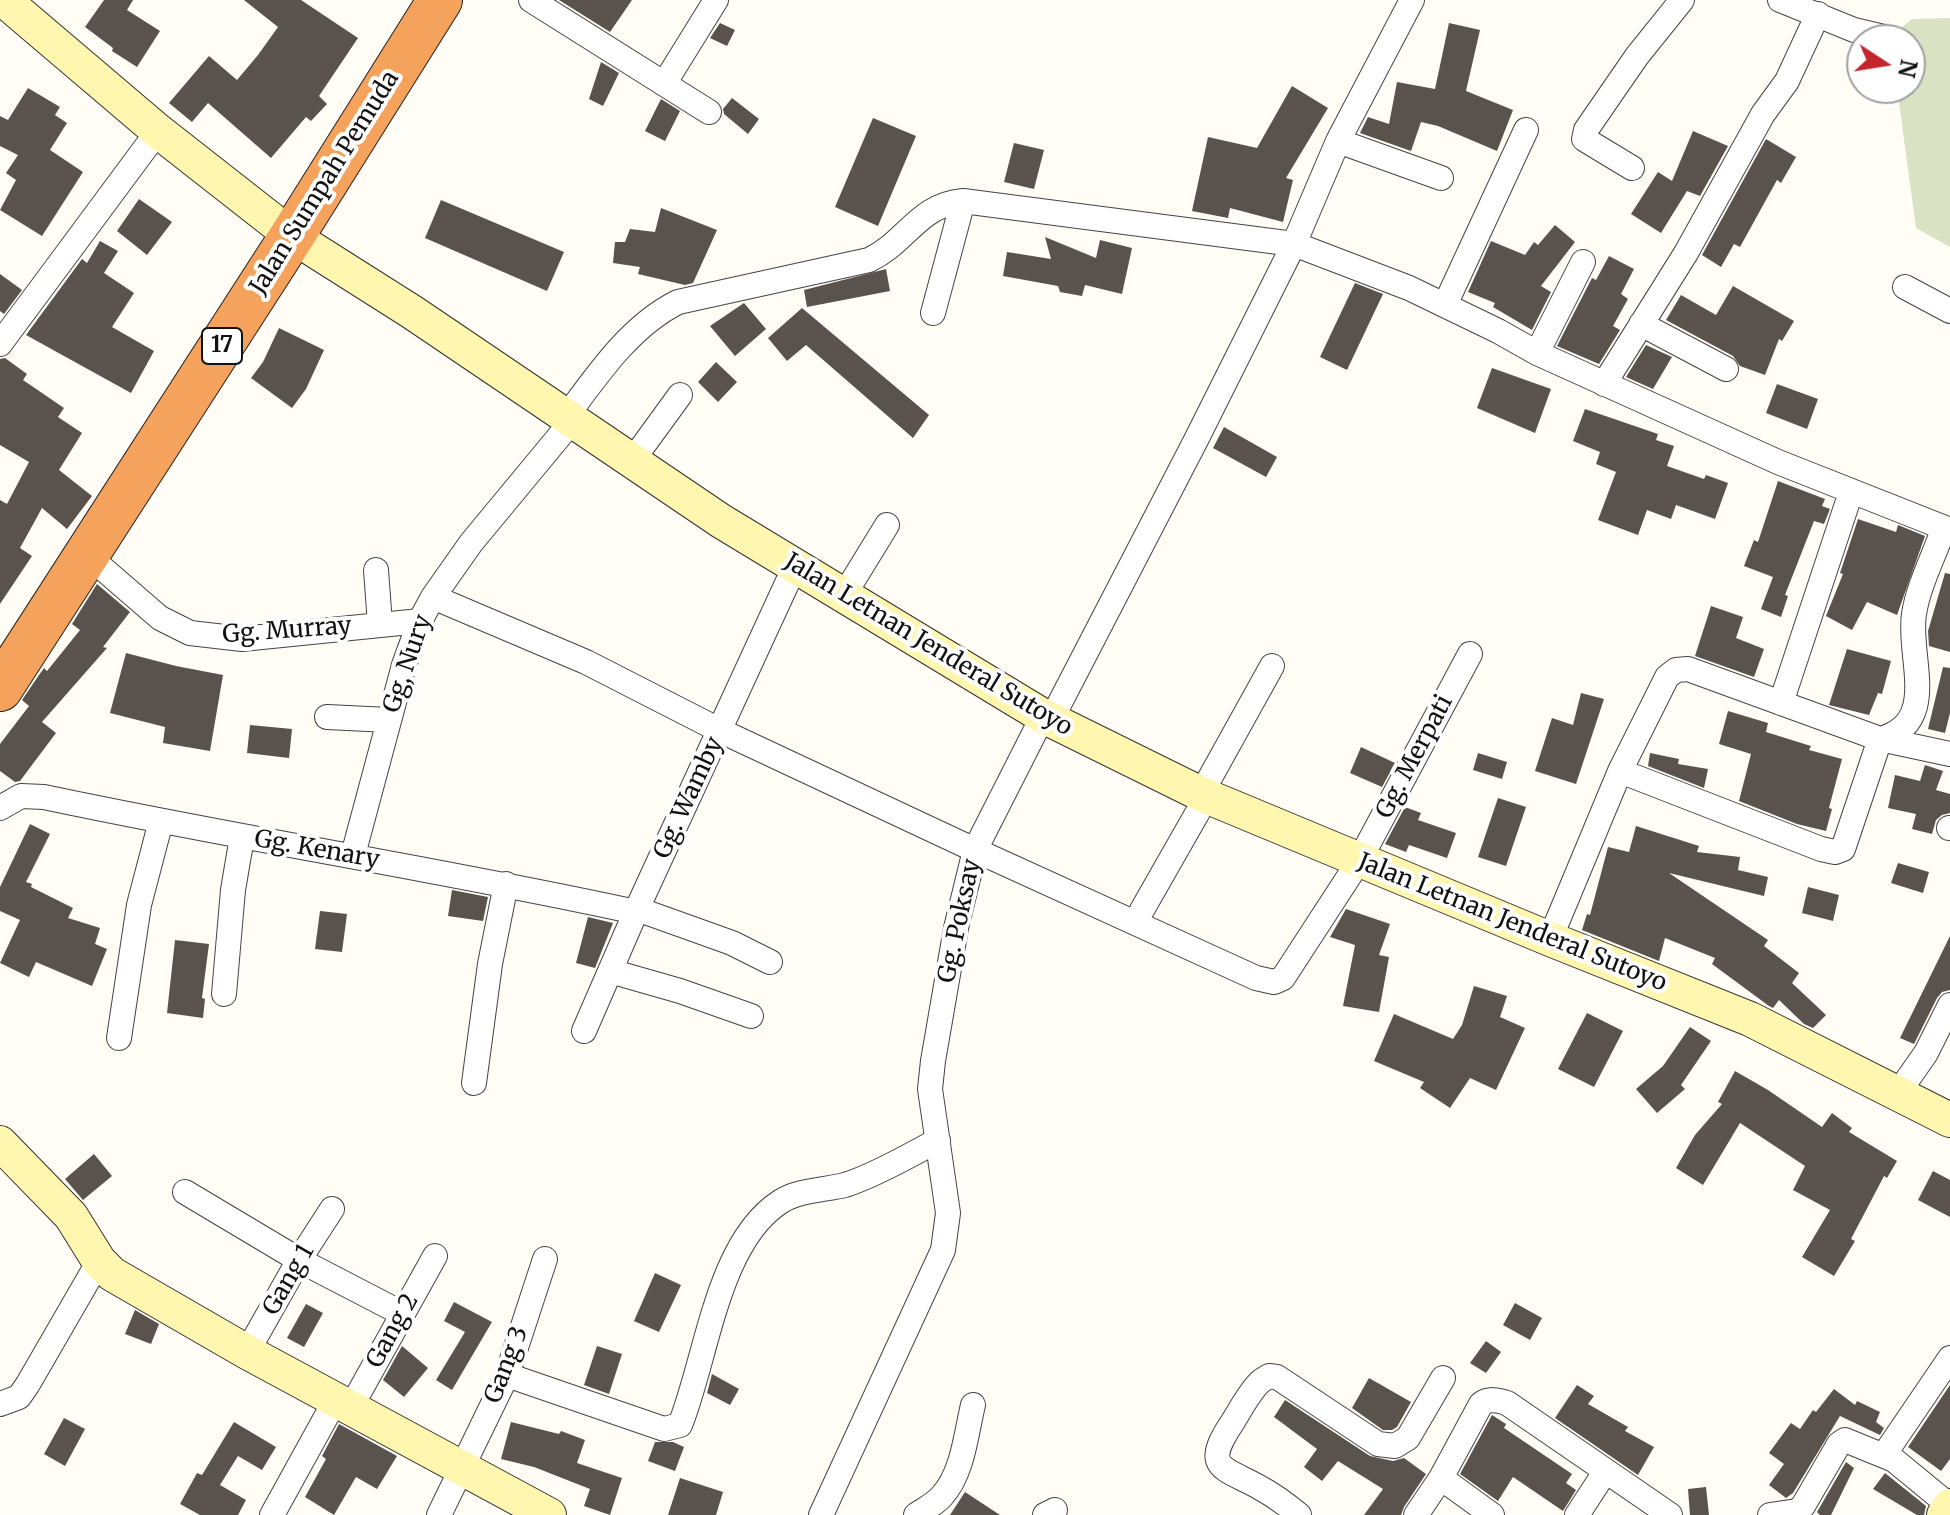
<!DOCTYPE html>
<html>
<head>
<meta charset="utf-8">
<style>
  body { margin:0 }
  #map { position:relative; width:1950px; height:1515px; overflow:hidden; background:#fffdf5; font-family:Merriweather,serif }
  canvas { display:block }
  .north { position:absolute; left:1846px; top:24px; width:80px; height:80px; box-sizing:border-box; background:#fff; border:2px solid #a0a0a0; border-radius:50%; rotate:102deg; font-size:22px; font-weight:700; line-height:32px; text-align:center; color:#111 }
  .north::after { content:''; display:block; margin:auto; width:28px; height:36px; background:#c4262e; clip-path:polygon(50% 0,100% 100%,50% 72%,0 100%) }
</style>
</head>
<body>
<div id="map">
<canvas width="1950" height="1515"></canvas>
<div class="north">N</div>
</div>
<script>
const context = document.querySelector('canvas').getContext('2d');
context.lineJoin = 'round';
function fillPath(path, color) { context.fillStyle = color; context.fill(path, 'evenodd'); }
function strokePath(path, color, width, dash) { context.strokeStyle = color; context.lineWidth = width; context.lineCap = dash ? 'butt' : 'round'; context.setLineDash(dash || []); context.stroke(path); }
function label(font, color, halo, rows, align = 'center') {
  context.font = font + ' Merriweather,serif'; context.lineWidth = 8; context.setLineDash([]); context.textBaseline = 'middle'; context.strokeStyle = halo; context.fillStyle = color; for (const [text, x, y, turn = 0] of rows) {
    context.save(); context.translate(x, y); context.rotate((+turn || 0) * Math.PI / 180); context.textAlign = isNaN(turn) ? turn : align; if (halo) context.strokeText(text, 0, 0); context.fillText(text, 0, 0); context.restore();
  }
}
fillPath(new Path2D(`
  M1950,18V247L1916,228L1897,88H1910V40H1895L1896,32L1912,19Z`), '#d9e3c4');
fillPath(new Path2D(`
  M104,0H133L127,10L160,31L137,67L112,51L113,48L85,27Z
  M244,0H301L358,38L319,96L327,104L311,121L306,117L271,158L208,103L192,122L169,103L209,56L237,80L258,55L278,27Z
  M559,0H632L610,32Z
  M720,23L735,30L727,46L710,38Z
  M1449,23L1480,30L1466,91L1513,110L1497,151L1438,126L1421,122L1411,151L1360,133L1368,117L1389,124L1397,82L1435,89Z
  M601,62L619,73L603,106L589,99Z
  M1292,86L1328,108L1286,178L1293,180L1283,222L1230,208L1228,218L1192,211L1208,137L1257,148Z
  M28,88L60,107L55,115L67,123L50,150L83,172L42,236L0,210L16,180L6,173L18,155L0,146V116L8,120Z
  M732,98L759,119L748,134L724,114L723,109Z
  M661,99L680,111L665,141L645,131Z
  M873,118L916,136L878,226L835,207Z
  M1693,131L1728,146L1700,196L1687,191L1661,233L1631,214L1658,172L1672,181Z
  M1766,139L1796,157L1781,183L1777,180L1740,247L1734,244L1721,267L1702,255Z
  M1014,143L1044,150L1034,189L1004,182Z
  M139,199L172,222L147,255L117,231Z
  M441,200L564,252L547,291L425,238Z
  M661,208L717,230L693,283L685,285L638,274L640,267L613,263L615,242H625L630,229L655,232Z
  M1555,225L1575,242L1541,286L1551,292L1532,330L1493,307L1495,303L1468,292L1491,241L1525,255L1534,242L1538,245Z
  M1045,237L1096,258L1100,240L1132,248L1122,294L1085,285L1082,296L1060,292L1058,286L1003,276L1007,252L1051,259Z
  M100,241L118,251L104,273L134,293L112,327L154,351L131,393L26,335L82,259L87,263Z
  M1609,256L1634,269L1621,294L1628,299L1613,326L1620,330L1599,364L1557,346L1592,278L1596,280Z
  M886,269L890,291L807,307L804,290Z
  M0,274L22,290L4,314L0,311Z
  M1355,283L1383,294L1347,370L1320,357Z
  M1733,286L1794,321L1782,341L1779,339L1765,375L1740,366L1733,356L1666,320L1681,295L1716,315Z
  M744,303L766,329L735,356L710,326Z
  M802,308L929,415L913,438L806,345L787,361L768,338Z
  M279,328L324,350L306,389L292,408L251,378L263,362Z
  M1646,345L1672,357L1653,389L1626,377Z
  M5,358L27,374L23,380L64,408L58,417L82,433L59,470L92,496L67,529L42,508L20,548L32,556L0,604V500L7,504L29,462L0,445V359Z
  M716,362L737,382L718,402L698,382Z
  M1492,368L1551,389L1535,433L1477,408Z
  M1777,384L1818,399L1807,429L1766,413Z
  M1585,409L1658,434L1656,440L1674,446L1667,466L1704,479L1706,475L1728,483L1715,519L1676,505L1671,519L1647,510L1638,535L1598,520L1616,472L1596,464L1600,452L1573,441Z
  M1224,427L1277,457L1266,477L1213,448Z
  M1778,481L1825,499L1822,506L1830,509L1824,524L1814,521L1785,595L1788,596L1781,617L1761,609L1773,577L1744,566L1754,540L1758,542Z
  M1858,519L1896,532L1898,525L1925,536L1897,615L1867,602L1852,630L1826,616L1843,574L1840,573Z
  M1945,573L1950,574V652L1929,646L1928,631Z
  M97,584L130,612L103,647L107,648L42,722L56,733L20,781L15,782L0,771V744L29,706L22,700L39,675L44,668L47,671L80,630L72,624Z
  M1711,606L1743,617L1736,638L1764,649L1754,677L1695,656Z
  M1847,649L1891,661L1882,694L1878,693L1869,715L1829,705Z
  M126,653L176,666L223,675L210,751L163,743L165,727L110,713Z
  M1943,667L1950,668V713L1945,733L1928,729Z
  M1581,693L1604,699L1576,784L1535,771L1552,718L1573,725Z
  M1728,711L1768,723L1766,732L1811,746L1809,750L1842,759L1829,808L1832,809L1826,831L1797,824L1739,801L1751,754L1719,744Z
  M250,725L292,729L289,758L247,753Z
  M1361,747L1395,763L1382,787L1350,773Z
  M1478,753L1507,762L1502,779L1473,770Z
  M1650,753L1679,759L1678,764L1708,769L1704,788L1648,766Z
  M1925,765L1943,771L1936,790L1950,794V813L1942,815L1936,820L1932,834L1912,829L1916,814L1888,808L1895,775L1920,781Z
  M1498,798L1526,807L1506,866L1478,857Z
  M1405,807L1421,813L1418,820L1456,833L1447,858L1409,845L1406,852L1385,844Z
  M30,824L50,834L26,882L32,884L31,887L73,908L68,918L100,928L95,944L107,949L92,986L36,962L29,977L0,963L20,920L0,911V887Z
  M1636,826L1699,846L1697,852L1740,857L1738,870L1768,877L1764,896L1669,873L1768,940L1764,946L1799,973L1792,983L1826,1015L1813,1028L1804,1024L1779,1000L1773,1008L1769,1006L1712,964L1715,958L1665,938L1659,961L1582,930L1587,914L1590,915L1608,847L1629,852Z
  M1898,863L1929,872L1923,893L1891,883Z
  M1808,887L1839,895L1833,921L1802,913Z
  M452,890L488,897L483,921L448,916Z
  M1346,909L1390,924L1379,955L1389,957L1379,1012L1343,1006L1355,945L1330,937Z
  M320,911L347,914L342,952L315,949Z
  M588,917L613,923L595,968L576,963Z
  M1950,936V990L1942,992L1937,998L1914,1044L1900,1038Z
  M175,940L209,944L202,998L205,999L203,1018L167,1013Z
  M1474,986L1507,996L1500,1017L1525,1028L1496,1090L1470,1078L1450,1108L1420,1088L1424,1082L1374,1061L1394,1014L1453,1039L1462,1025Z
  M1587,1013L1623,1031L1594,1087L1558,1069Z
  M1690,1027L1711,1041L1681,1085L1685,1089L1657,1113L1636,1089L1663,1066Z
  M1735,1071L1768,1090L1822,1127L1832,1113L1852,1128L1849,1132L1897,1161L1887,1178L1884,1176L1851,1239L1855,1241L1834,1276L1802,1257L1830,1210L1793,1190L1805,1166L1740,1123L1703,1185L1676,1168L1695,1135L1722,1104L1718,1102Z
  M94,1154L112,1176L83,1200L65,1179Z
  M1933,1171L1950,1180V1217L1918,1200Z
  M655,1273L681,1285L659,1332L634,1321Z
  M454,1302L492,1322L452,1390L436,1380L465,1332L444,1321Z
  M1515,1303L1542,1318L1530,1340L1503,1325Z
  M306,1304L323,1313L304,1347L287,1338Z
  M135,1310L159,1324L151,1344L125,1334Z
  M1486,1341L1501,1352L1486,1373L1470,1363Z
  M402,1346L428,1368L404,1397L383,1380Z
  M597,1346L622,1354L609,1394L584,1385Z
  M712,1374L739,1389L730,1405L707,1393Z
  M1369,1378L1411,1402L1397,1427L1392,1430H1383L1352,1408Z
  M1577,1385L1594,1396L1588,1404L1628,1427L1625,1431L1654,1447L1638,1475L1555,1418Z
  M1950,1385V1459L1941,1471L1908,1447Z
  M1834,1389L1855,1405L1857,1401L1880,1412L1876,1422L1884,1428L1880,1435L1840,1416L1793,1493L1786,1498L1769,1485L1784,1464L1769,1453L1791,1423L1800,1429L1813,1410L1816,1412Z
  M1285,1400L1370,1456L1393,1461L1404,1458L1426,1474L1404,1507L1401,1515H1364L1383,1489L1338,1461L1322,1481L1304,1467L1317,1449L1274,1417Z
  M1492,1415L1506,1424L1504,1428L1572,1474L1566,1483L1576,1490L1563,1511L1513,1477L1498,1501L1460,1474Z
  M64,1418L85,1429L65,1466L44,1454Z
  M234,1422L276,1447L262,1470L238,1456L220,1485L246,1500L238,1515H200L180,1504L197,1473L202,1475Z
  M511,1422L559,1434L561,1431L585,1440L577,1463L622,1478L610,1515L584,1506L590,1489L534,1467L501,1459Z
  M339,1424L397,1456L377,1489L356,1477L334,1515L305,1497L326,1459L322,1456Z
  M655,1442H673L684,1447L675,1471L648,1461Z
  M1846,1462L1854,1468L1831,1515H1820L1817,1512Z
  M1885,1473L1926,1506L1924,1515H1917L1873,1489Z
  M680,1478L723,1492L716,1515H668Z
  M1706,1487L1709,1515H1690L1688,1489Z
  M965,1492L1000,1515H950Z`), '#5a524d');
const street = new Path2D(`
  M531,0L709,112
  M1780,0L1854,30L1892,39
  M664,84L716,0
  M1338,141L1441,178
  M1632,168L1584,139L1586,130L1637,56L1682,0
  M1905,287L1950,311
  M1445,305L1526,130
  M933,313L963,201
  M1641,324L1726,369
  M0,344L158,131
  M1537,353L1583,262
  M1604,384L1686,253L1763,114L1787,81L1818,14
  M566,417C597,375 630,326 678,302L869,260C907,242 918,205 963,201L1294,244L1409,288L1498,331L1537,353L1778,462L1950,530
  M632,461L680,395
  M86,554L160,618L190,633L242,639L420,621
  M376,570L380,624
  M844,595L887,525
  M433,597L586,662L721,731L975,850L1256,978L1274,982L1283,978L1359,861L1470,654
  M1781,703L1847,504
  M327,717L389,720
  M1051,720L1196,440L1294,244L1338,141L1412,0
  M1620,771L1821,849L1835,852L1843,849L1880,739C1941,723 1907,656 1914,614C1918,588 1931,562 1940,538
  M1201,794L1272,666
  M0,808L21,796L44,797C241,839 439,869 636,912
  M1949,828H1950
  M353,855L404,665L420,621L433,597L471,543L572,421
  M637,909L732,943L770,962
  M1142,910L1207,796
  M1550,939L1620,771L1667,677L1676,670L1688,669L1880,739L1950,754
  M610,971L680,991L751,1016
  M224,994L233,890L242,837
  M584,1031L637,909L795,566
  M119,1038L139,905L161,821
  M474,1083L490,964L506,884
  M1898,1093L1926,1053L1950,1005
  M185,1192L299,1260L403,1314
  M247,1352L299,1260L332,1209
  M507,1375L664,1429L680,1425C707,1358 717,1243 780,1202C798,1190 825,1190 845,1185C871,1177 913,1154 938,1140
  M0,1404L19,1397L28,1384L99,1261
  M351,1407L435,1256
  M1884,1455L1950,1358
  M1441,1478L1492,1515
  M272,1515L336,1399
  M439,1515L507,1375L545,1259
  M821,1515L943,1250L948,1213L930,1089L933,1061L956,928L975,850L1043,716
  M916,1515C925,1509 935,1504 942,1496C963,1473 966,1434 973,1405
  M1045,1515L1055,1510
  M1299,1515C1286,1504 1272,1494 1257,1486C1222,1467 1202,1468 1232,1423C1241,1409 1249,1392 1261,1381L1269,1376L1277,1377L1378,1444L1395,1446L1408,1438L1443,1378
  M1416,1515L1441,1478L1481,1404C1489,1398 1498,1400 1507,1403L1670,1515
  M1577,1515L1605,1472
  M1770,1515L1797,1511L1803,1506L1839,1444L1845,1440L1894,1460L1950,1506`);
const secondary = new Path2D(`
  M4,0L158,131L292,236L412,312L721,521L1043,716L1201,794L1550,939L1750,1019L1950,1120
  M0,1143L71,1216L99,1261L112,1274L247,1352L549,1515
  M1944,1515L1950,1506`);
const highway = new Path2D(`
  M0,689L292,236L440,0`);
strokePath(street, '#444', 26);
strokePath(secondary, '#333', 36);
strokePath(highway, '#222', 46);
strokePath(street, '#fff', 24);
strokePath(secondary, '#fff6b0', 34);
strokePath(highway, '#f5a25d', 44);
for (const [x, y, w] of [
  [222,346,40]
]) { const box = new Path2D(); box.roundRect(x - w / 2, y - 18, w, 36, 6); context.fillStyle = '#fff'; context.fill(box); strokePath(box, '#111', 2); }
label('bold 22px', '#111', null, [
  ["17",222,346]
]);
label('24px', '#111', '#fff', [
  ["Jalan Sumpah Pemuda",325,183,-58],
  ["Gg. Murray",287,631,-4],
  ["Jalan Letnan Jenderal Sutoyo",928,645,31],
  ["Gg, Nury",408,664,-71],
  ["Gg. Merpati",1415,757,-62],
  ["Gg. Wamby",689,798,-65],
  ["Gg. Kenary",317,850,10],
  ["Gg. Poksay",960,921,-78],
  ["Jalan Letnan Jenderal Sutoyo",1512,923,22],
  ["Gang 1",289,1280,-60],
  ["Gang 2",393,1331,-61],
  ["Gang 3",507,1365,-69]
]);
</script>
</body>
</html>
